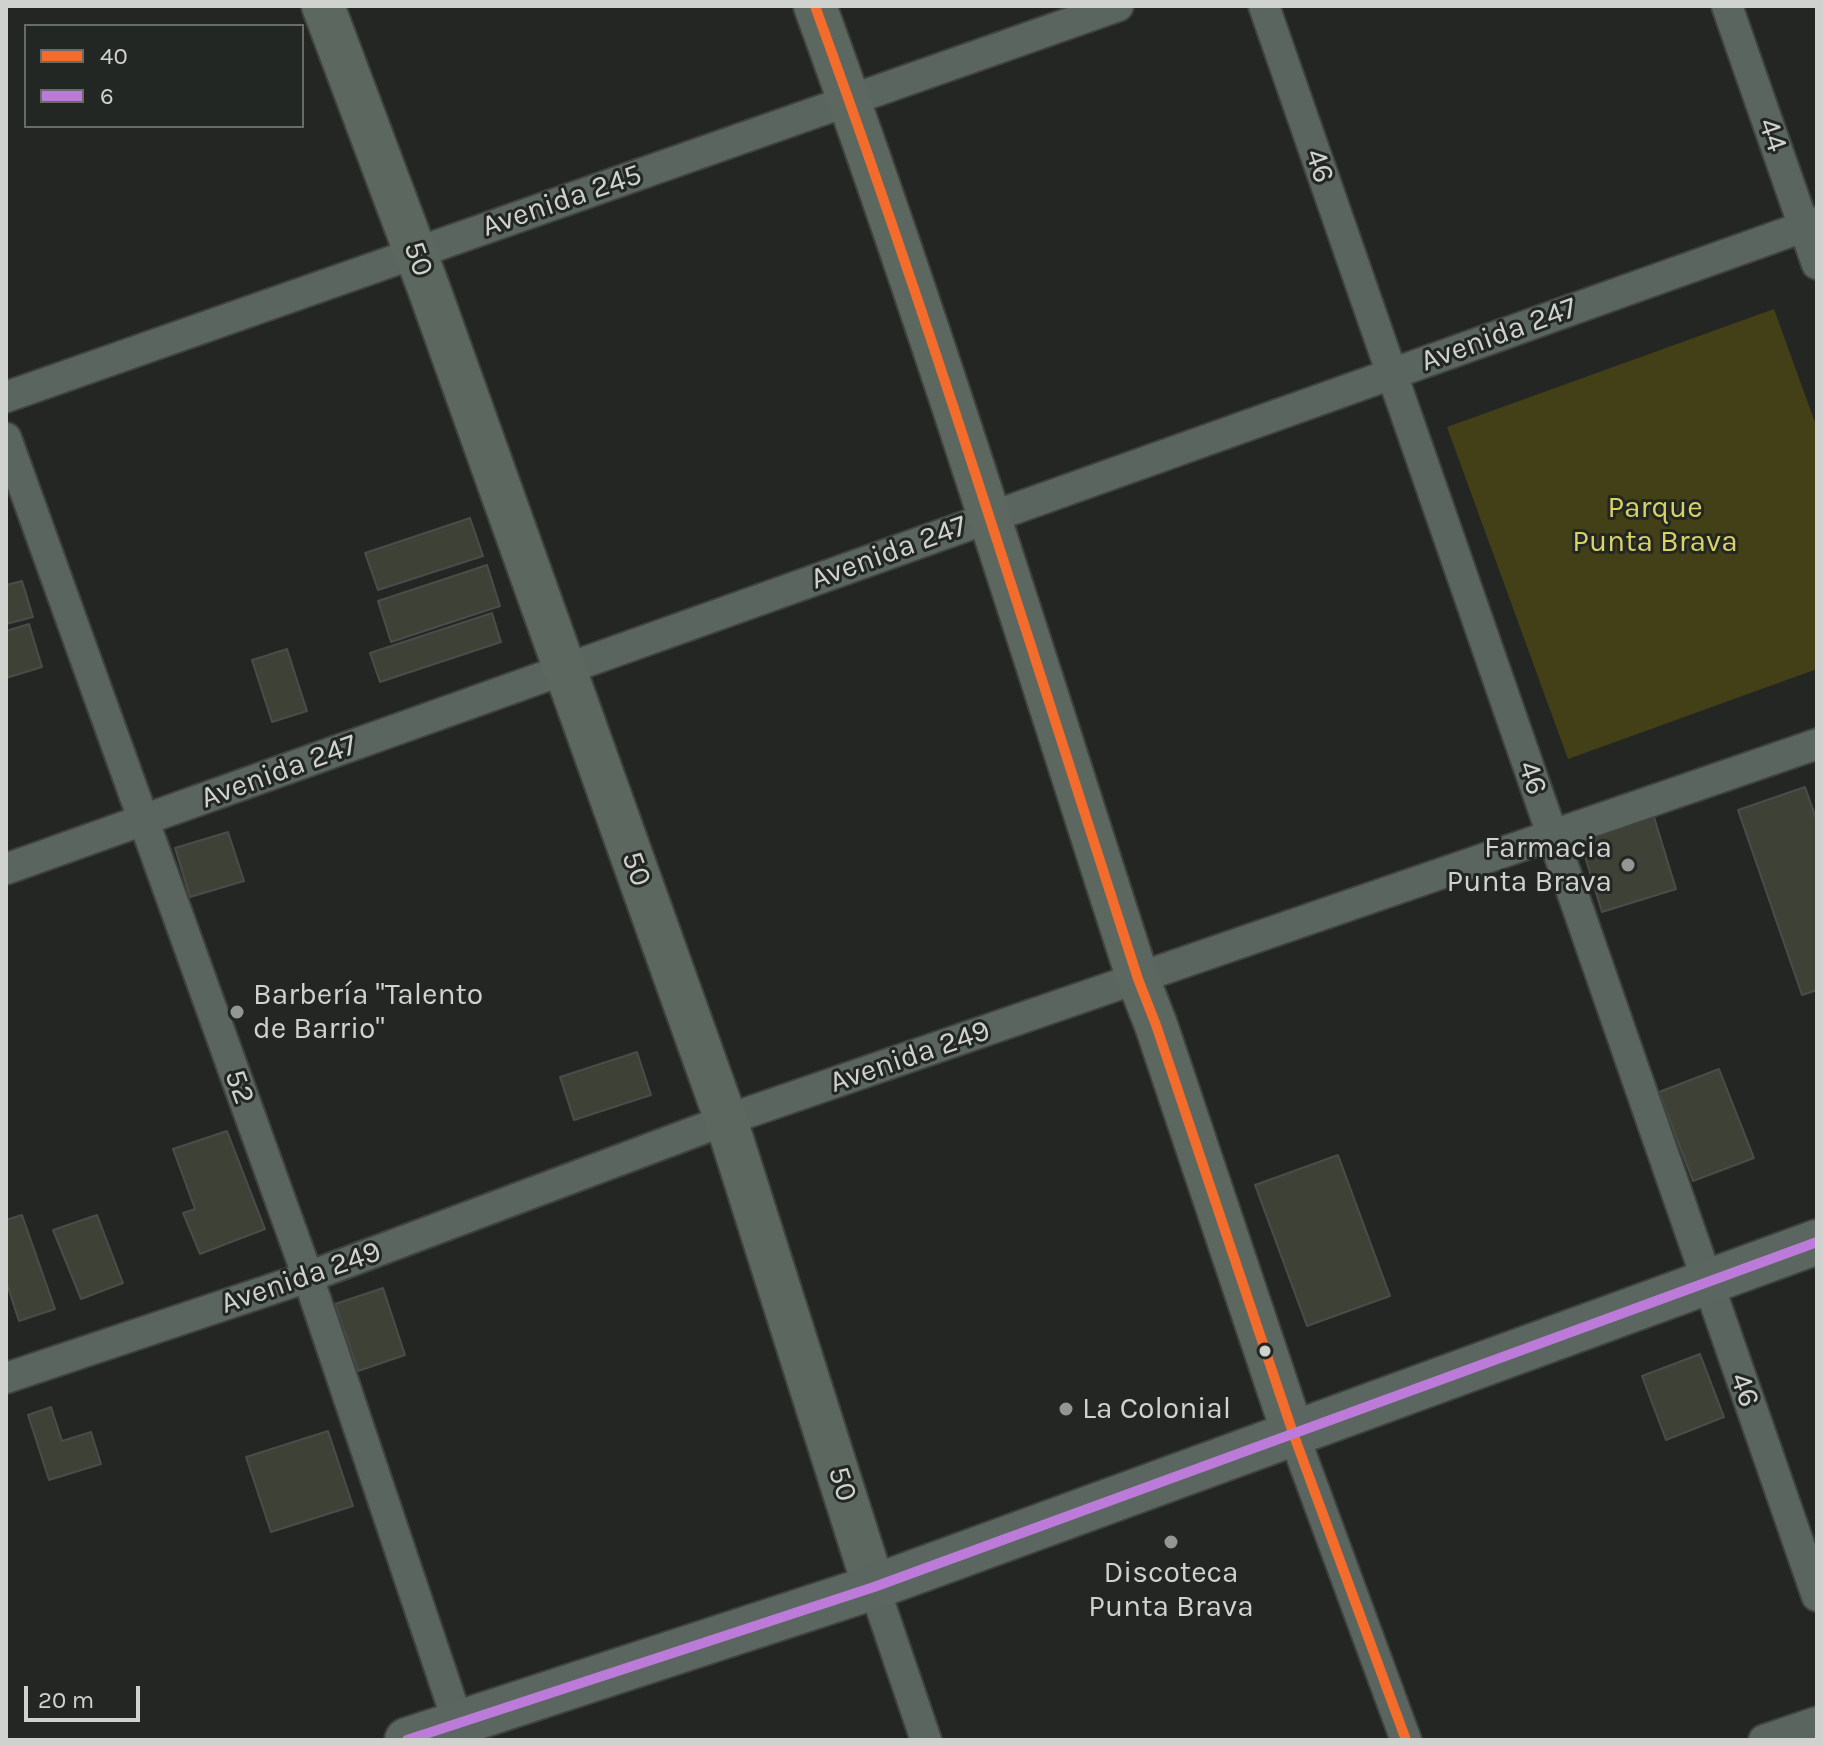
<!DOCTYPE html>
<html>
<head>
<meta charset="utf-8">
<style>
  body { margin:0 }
  #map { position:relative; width:1823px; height:1746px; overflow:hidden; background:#242624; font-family:Karla,sans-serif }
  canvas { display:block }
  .frame { position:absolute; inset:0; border:8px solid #d0d2cf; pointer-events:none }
  .legend { position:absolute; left:24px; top:24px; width:280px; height:104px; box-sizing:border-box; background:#232723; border:2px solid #686b68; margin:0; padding:10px 14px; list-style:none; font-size:24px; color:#d0d2cf }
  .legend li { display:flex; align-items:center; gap:16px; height:40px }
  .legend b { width:40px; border:2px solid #686b68 }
  .scale { position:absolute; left:24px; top:1686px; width:116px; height:36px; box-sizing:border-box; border:4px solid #d0d2cf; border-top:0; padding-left:10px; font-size:24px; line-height:28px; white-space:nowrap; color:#d0d2cf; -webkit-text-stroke:6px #232723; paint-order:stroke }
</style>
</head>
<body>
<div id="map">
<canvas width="1823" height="1746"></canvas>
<div class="frame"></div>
<ul class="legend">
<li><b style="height:10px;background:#f36c2b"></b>40</li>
<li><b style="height:10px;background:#bd7bd9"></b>6</li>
</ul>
<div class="scale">20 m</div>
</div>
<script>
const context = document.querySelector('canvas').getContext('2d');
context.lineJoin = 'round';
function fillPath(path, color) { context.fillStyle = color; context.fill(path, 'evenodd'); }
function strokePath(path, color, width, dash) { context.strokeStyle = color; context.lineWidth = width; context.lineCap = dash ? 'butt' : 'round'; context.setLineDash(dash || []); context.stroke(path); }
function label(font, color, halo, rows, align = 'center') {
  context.font = font + ' Karla,sans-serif'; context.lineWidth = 6; context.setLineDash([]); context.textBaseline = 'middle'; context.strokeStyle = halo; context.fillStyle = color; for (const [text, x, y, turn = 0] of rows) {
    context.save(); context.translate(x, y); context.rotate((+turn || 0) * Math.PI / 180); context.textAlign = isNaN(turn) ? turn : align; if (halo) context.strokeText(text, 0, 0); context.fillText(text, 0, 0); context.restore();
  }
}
fillPath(new Path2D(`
  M1774,309L1817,428V669L1568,759L1447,427Z`), '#434018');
const building = new Path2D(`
  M470,518L483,556L378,590L365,553Z
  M487,565L500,606L391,642L378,601Z
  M22,581L33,617L6,624V585Z
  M492,613L501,642L380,682L370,653Z
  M29,624L42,667L6,678V631Z
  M287,649L307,711L272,722L252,660Z
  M1805,787L1817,821V990L1802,995L1738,810Z
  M1654,817L1676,889L1602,912L1580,840Z
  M228,832L244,881L190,897L175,848Z
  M637,1052L651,1095L574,1120L560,1077Z
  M1719,1069L1754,1158L1693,1181L1659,1092Z
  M227,1131L265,1229L200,1254L183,1213L195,1209L173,1149Z
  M1338,1155L1390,1296L1307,1326L1255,1185Z
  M22,1215L55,1309L19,1321L6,1281V1220Z
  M97,1215L123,1283L81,1299L53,1230Z
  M383,1288L405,1355L358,1371L335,1304Z
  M1700,1354L1724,1417L1666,1440L1642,1376Z
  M51,1407L62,1441L91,1432L101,1464L49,1480L28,1415Z
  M328,1431L353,1506L271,1532L246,1457Z`);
fillPath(building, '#3e4236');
strokePath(building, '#4b4c4a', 2);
const street = new Path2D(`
  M1264,6L1817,1596
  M1727,6L1817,264
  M6,397L1118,6
  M6,438L308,1277L464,1740
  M6,869L1817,222
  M6,1378L308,1277L726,1120L1817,744
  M1293,1433L1406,1740
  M874,1587L926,1740
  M1764,1740L1817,1722`);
const secondary = new Path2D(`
  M323,6L429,289L726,1120L874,1587
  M815,6C932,327 1033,654 1138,979L1156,1025L1293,1433`);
const primary = new Path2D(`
  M407,1740L874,1587L1817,1242`);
strokePath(street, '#40423f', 34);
strokePath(secondary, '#40423f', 46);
strokePath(primary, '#40423f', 48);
strokePath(street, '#5a655f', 30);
strokePath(secondary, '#5c6760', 42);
strokePath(primary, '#5a665f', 44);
strokePath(new Path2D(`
  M815,6C932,327 1033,654 1138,979L1156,1025L1293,1433L1406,1740`), '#f36c2b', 10);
strokePath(new Path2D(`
  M407,1740L874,1587L1817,1242`), '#bd7bd9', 10);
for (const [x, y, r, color] of [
  [1628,865,8,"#949693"],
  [237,1012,8,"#949693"],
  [1265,1351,7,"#d0d2cf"],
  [1066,1409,8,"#949693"],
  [1171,1542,8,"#949693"]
]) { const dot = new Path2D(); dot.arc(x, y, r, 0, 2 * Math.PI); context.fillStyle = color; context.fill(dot); strokePath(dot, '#232723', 3); }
label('30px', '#d0d2cf', '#232723', [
  ["44",1772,135,71],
  ["46",1319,166,71],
  ["Avenida 245",562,201,-19],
  ["50",418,259,70],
  ["Avenida 247",1499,335,-20],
  ["Avenida 247",889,553,-20],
  ["Avenida 247",279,772,-20],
  ["46",1532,778,71],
  ["50",636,869,70],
  ["Avenida 249",910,1057,-19],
  ["52",239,1087,70],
  ["Avenida 249",301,1278,-19],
  ["46",1744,1390,70],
  ["50",842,1484,72]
]);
label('30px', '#dad262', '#232723', [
  ["Parque",1655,508],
  ["Punta Brava",1655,542]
]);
label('30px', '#d0d2cf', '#232723', [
  ["Farmacia",1612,848,"right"],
  ["Punta Brava",1612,882,"right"],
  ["Barbería \"Talento",253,995],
  ["de Barrio\"",253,1029],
  ["La Colonial",1082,1409],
  ["Discoteca",1171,1573,"center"],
  ["Punta Brava",1171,1607,"center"]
], 'left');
</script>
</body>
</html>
